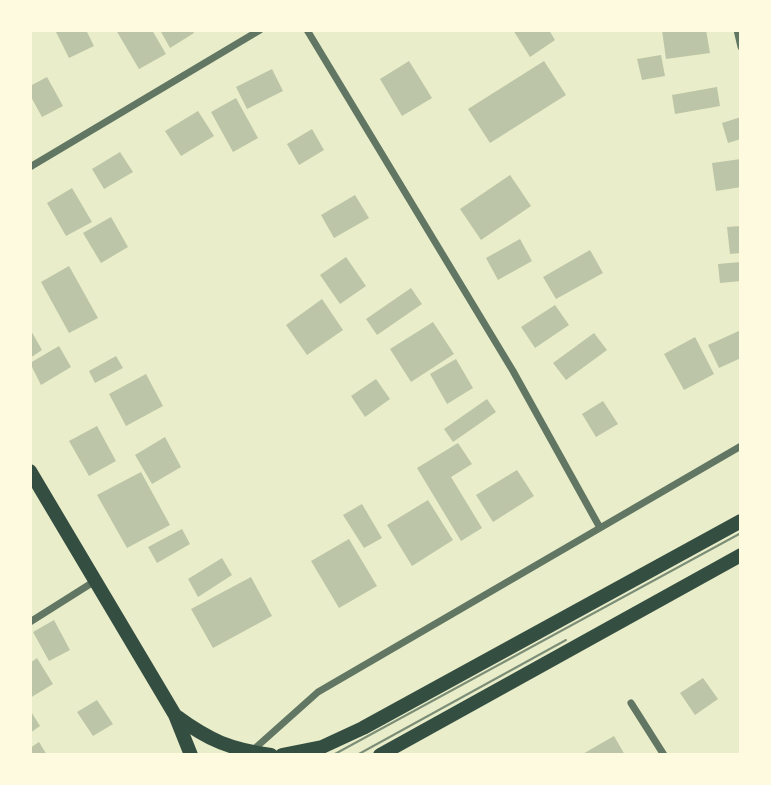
<!DOCTYPE html>
<html>
<head>
<meta charset="utf-8">
<style>
  body { margin:0 }
  #map { position:relative; width:771px; height:785px; overflow:hidden; background:#e9edc9; font-family:Arial,sans-serif }
  canvas { display:block }
  .frame { position:absolute; inset:0; border:32px solid #fefae0; pointer-events:none }
</style>
</head>
<body>
<div id="map">
<canvas width="771" height="785"></canvas>
<div class="frame"></div>
</div>
<script>
const context = document.querySelector('canvas').getContext('2d');
context.lineJoin = 'round';
function fillPath(path, color) { context.fillStyle = color; context.fill(path, 'evenodd'); }
function strokePath(path, color, width, dash) { context.strokeStyle = color; context.lineWidth = width; context.lineCap = dash ? 'butt' : 'round'; context.setLineDash(dash || []); context.stroke(path); }
fillPath(new Path2D(`
  M55,30H86L94,46L69,58Z
  M116,30H152L166,54L139,69Z
  M160,30H192L194,33L170,48Z
  M513,30H549L555,40L530,57Z
  M662,30H706L710,53L666,59Z
  M661,55L665,76L642,80L637,59Z
  M409,61L432,98L402,116L380,79Z
  M544,61L566,95L490,143L468,109Z
  M272,69L283,91L247,109L236,87Z
  M47,77L63,106L42,117L30,95V86Z
  M717,87L720,106L675,114L672,95Z
  M236,98L258,138L233,152L211,112Z
  M198,111L214,136L181,156L165,131Z
  M741,117V139L728,143L722,123Z
  M312,129L324,150L299,165L287,144Z
  M120,152L133,172L104,189L92,169Z
  M741,159V187L716,191L712,163Z
  M510,175L531,206L481,240L460,209Z
  M72,188L92,222L66,236L47,203Z
  M355,195L369,218L334,238L321,215Z
  M111,217L128,247L101,263L83,233Z
  M741,226V253L730,254L727,227Z
  M520,239L532,261L498,280L486,258Z
  M590,250L603,273L556,299L543,277Z
  M346,257L366,286L340,304L320,275Z
  M741,262V281L720,283L718,264Z
  M69,266L98,318L69,333L41,282Z
  M411,288L422,304L377,335L366,319Z
  M322,299L343,330L307,355L286,325Z
  M555,305L569,325L535,348L521,327Z
  M433,322L454,354L411,382L390,349Z
  M30,329L42,350L30,358Z
  M741,330V358L719,368L708,345Z
  M594,333L607,350L566,380L553,363Z
  M695,337L714,374L684,390L664,354Z
  M59,346L71,367L41,385L30,363Z
  M116,356L123,368L95,383L89,371Z
  M456,359L473,388L447,404L430,374Z
  M146,374L163,406L126,426L109,394Z
  M376,379L390,399L365,417L351,396Z
  M487,399L496,412L453,442L444,429Z
  M603,401L618,424L596,437L582,414Z
  M97,426L116,461L89,476L69,441Z
  M165,437L181,467L152,484L135,455Z
  M458,443L472,464L451,477L482,528L461,541L417,468Z
  M517,470L534,496L493,522L476,495Z
  M141,472L170,525L127,548L97,495Z
  M428,500L453,540L412,566L387,525Z
  M362,504L382,538L364,548L343,515Z
  M182,529L190,544L157,563L148,547Z
  M349,539L377,586L339,608L311,561Z
  M222,558L232,575L198,597L188,579Z
  M251,577L272,616L213,648L191,609Z
  M54,620L70,650L49,661L33,632Z
  M37,658L53,684L30,698V663Z
  M703,678L718,699L695,715L680,693Z
  M97,700L113,724L93,736L77,712Z
  M30,710L40,726L30,733Z
  M614,736L625,755H581Z
  M39,742L47,755H30V748Z`), '#bcc5a7');
strokePath(new Path2D(`
  M307,30L513,371L599,526
  M737,30L741,47
  M30,167L260,30
  M30,622L95,581
  M631,703L664,755
  M253,750L318,692L741,446`), '#617663', 7);
strokePath(new Path2D(`
  M30,471L175,715L191,755
  M176,716C210,741 230,749 271,755
  M282,755L322,747L363,728L741,521
  M380,755L741,555`), '#344e41', 14);
strokePath(new Path2D(`
  M333,755L741,533
  M357,755L566,640`), '#7c8e77', 2);
</script>
</body>
</html>
